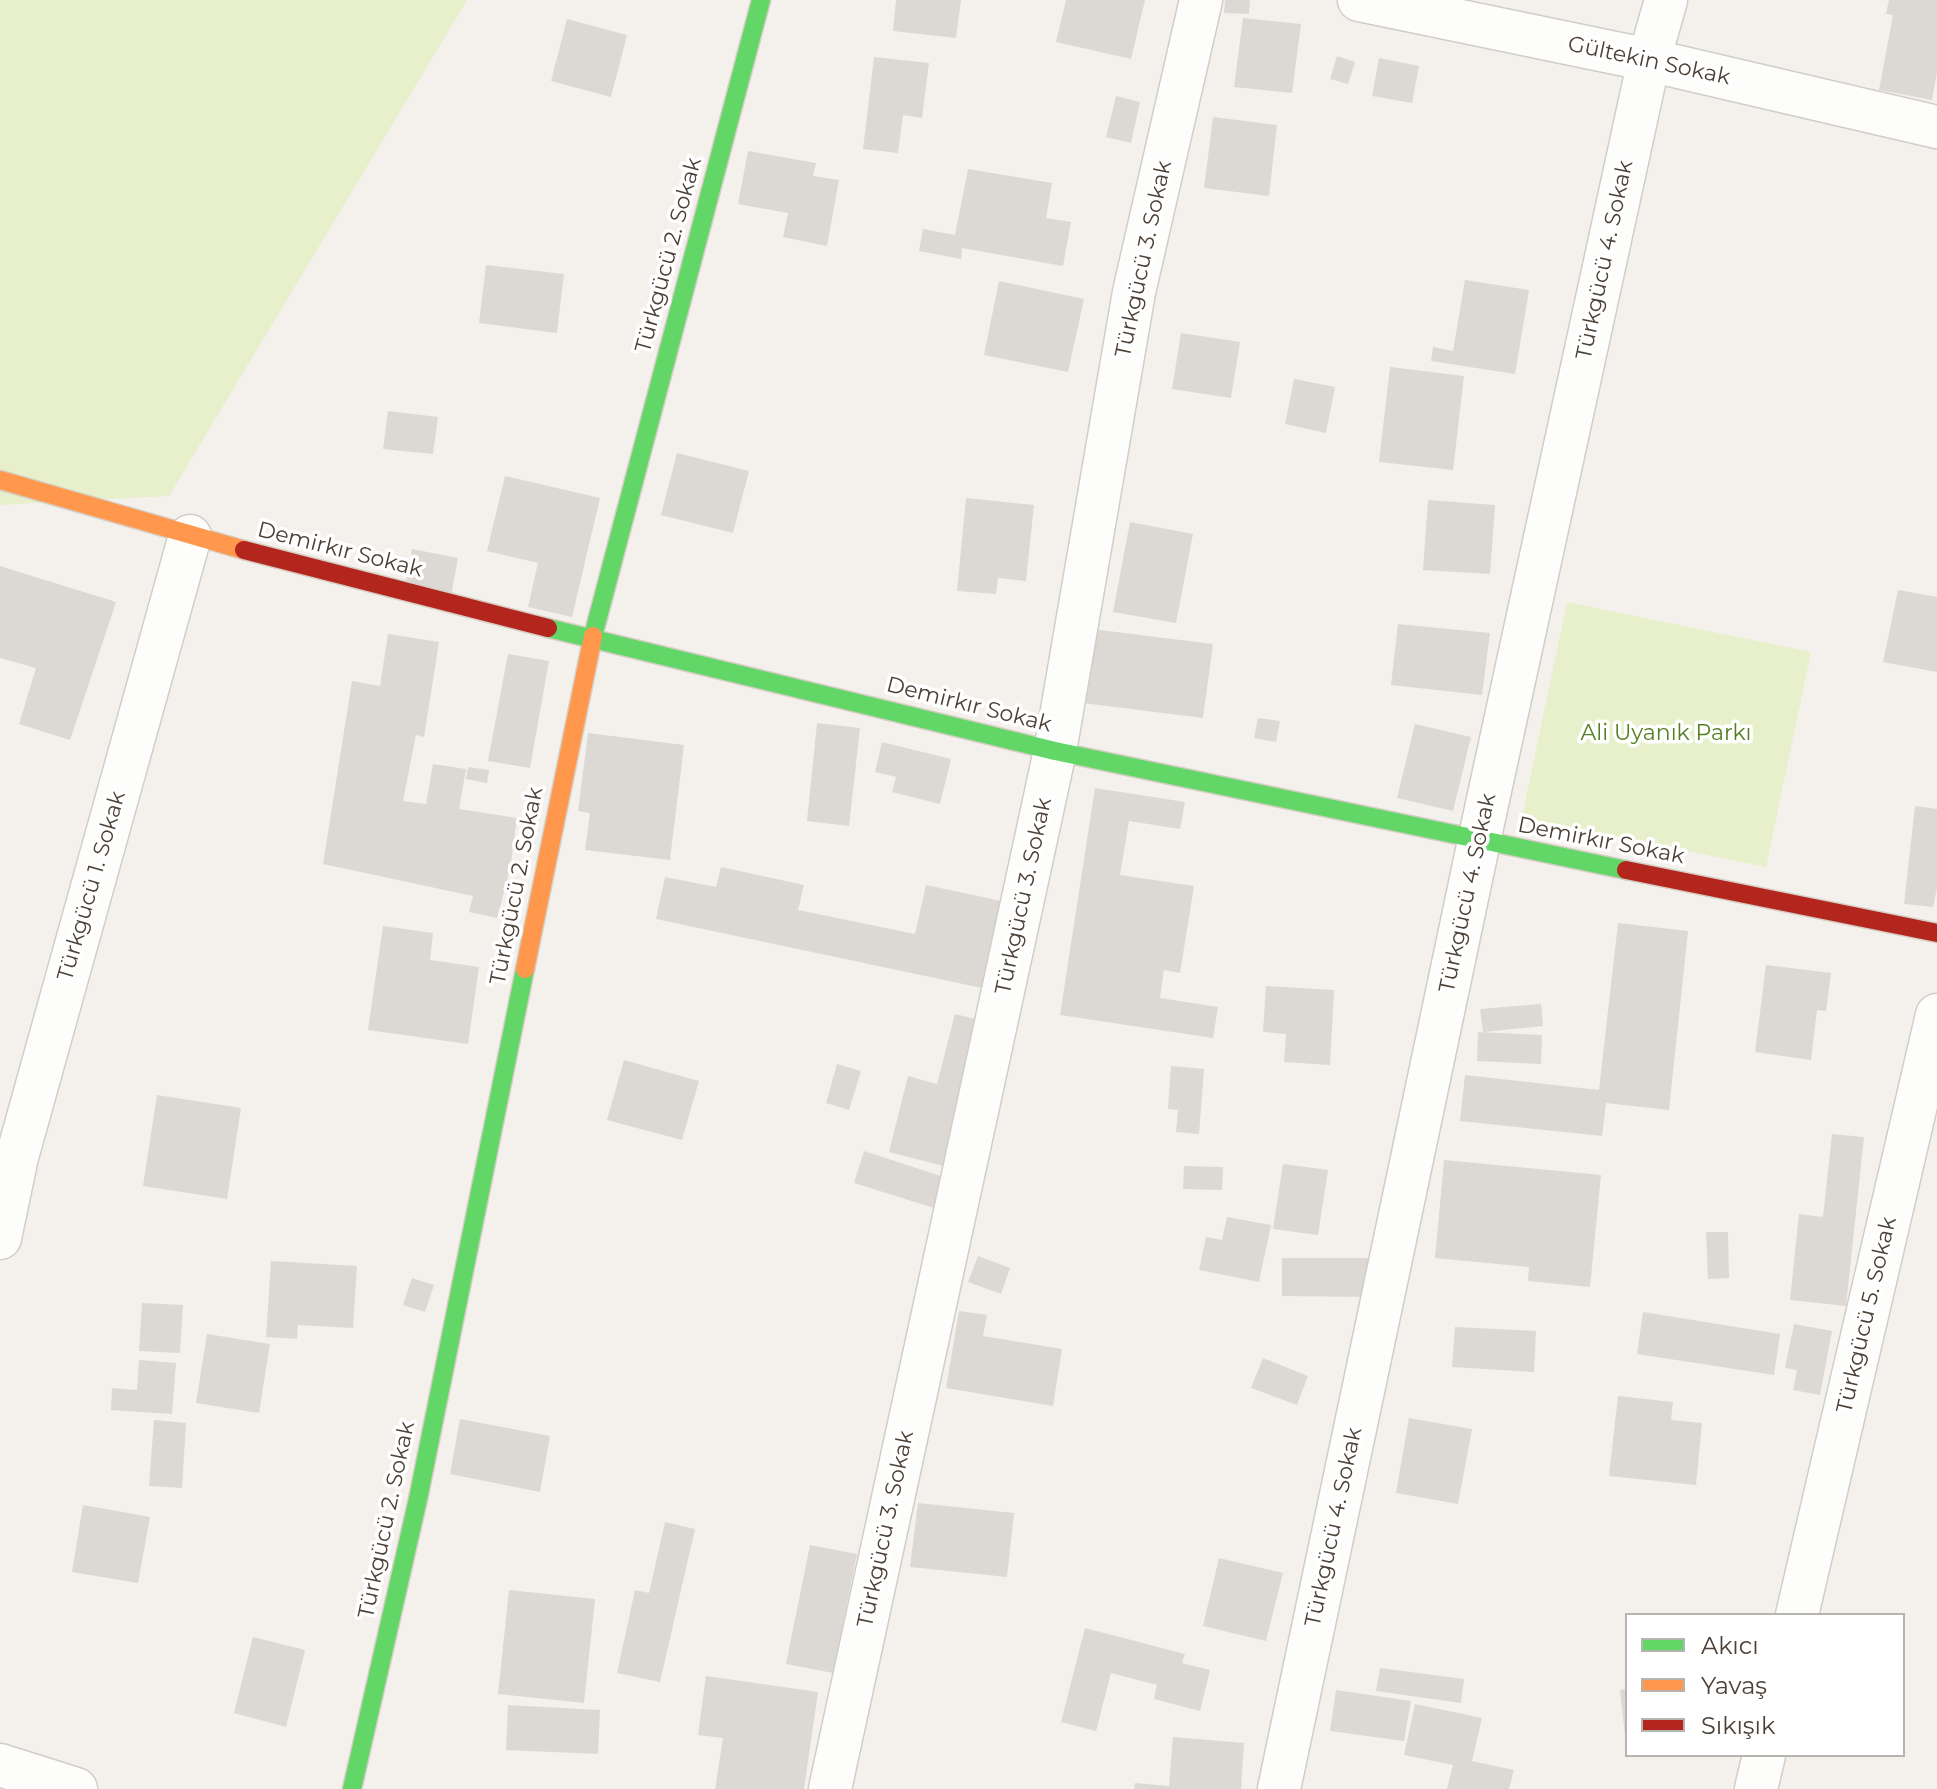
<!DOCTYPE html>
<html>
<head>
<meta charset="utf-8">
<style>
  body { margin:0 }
  #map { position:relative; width:1937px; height:1789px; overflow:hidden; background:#f4f1ed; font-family:Montserrat,sans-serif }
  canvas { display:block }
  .legend { position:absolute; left:1625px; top:1613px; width:280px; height:144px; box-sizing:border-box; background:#fff; border:2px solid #b7b3af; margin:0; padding:10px 14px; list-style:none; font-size:24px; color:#4c4037 }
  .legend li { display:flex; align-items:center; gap:16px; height:40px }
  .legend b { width:40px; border:2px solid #b7b3af }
</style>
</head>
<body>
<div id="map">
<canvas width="1937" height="1789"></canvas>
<ul class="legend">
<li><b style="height:10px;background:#63d668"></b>Akıcı</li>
<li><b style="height:10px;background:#ff974d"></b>Yavaş</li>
<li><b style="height:10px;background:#b3261e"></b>Sıkışık</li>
</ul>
</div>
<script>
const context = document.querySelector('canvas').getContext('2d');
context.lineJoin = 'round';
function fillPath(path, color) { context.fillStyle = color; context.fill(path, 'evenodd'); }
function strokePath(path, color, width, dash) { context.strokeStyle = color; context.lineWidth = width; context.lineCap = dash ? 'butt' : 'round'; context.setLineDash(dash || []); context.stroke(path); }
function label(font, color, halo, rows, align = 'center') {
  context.font = font + ' Montserrat,sans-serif'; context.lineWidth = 7; context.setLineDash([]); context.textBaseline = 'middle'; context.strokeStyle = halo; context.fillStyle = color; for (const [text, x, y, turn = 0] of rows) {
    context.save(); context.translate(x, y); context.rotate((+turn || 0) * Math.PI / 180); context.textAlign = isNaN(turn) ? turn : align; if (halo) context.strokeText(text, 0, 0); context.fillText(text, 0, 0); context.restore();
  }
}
fillPath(new Path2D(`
  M0,0H467L169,496L0,505Z
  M1567,602L1811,652L1766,867L1522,817Z`), '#e7f0cb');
fillPath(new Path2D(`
  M896,0H961L956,38L893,31Z
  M1066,0H1145L1131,59L1056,42Z
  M1225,0H1250L1249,14L1224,13Z
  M1889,0H1937V72L1932,100L1879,90L1893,15L1886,14Z
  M1243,18L1301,24L1292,93L1234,87Z
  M567,19L627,35L611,97L551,81Z
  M1337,56L1355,62L1348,84L1330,79Z
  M874,57L929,63L922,118L903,115L898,153L863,149Z
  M1379,58L1419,66L1412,103L1372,96Z
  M1116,96L1140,102L1131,143L1106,137Z
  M1213,117L1277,125L1269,196L1204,188Z
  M748,151L816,163L813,176L839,180L827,246L783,237L788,213L738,204Z
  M968,169L1052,183L1046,218L1071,222L1063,266L962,248L961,259L919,251L923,229L955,235Z
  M486,265L564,274L557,333L479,323Z
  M1465,280L1529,290L1515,374L1431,361L1433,347L1453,351Z
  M999,281L1084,299L1068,372L984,355Z
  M1181,333L1240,342L1231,398L1172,389Z
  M1390,367L1464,376L1453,470L1379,462Z
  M1294,379L1335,387L1326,433L1285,424Z
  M388,411L438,417L433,454L383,449Z
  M677,453L749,471L733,533L661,515Z
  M505,476L600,498L572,617L528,607L538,563L487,551Z
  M966,498L1034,505L1026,581L998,578L996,594L957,591Z
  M1428,500L1495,505L1490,574L1423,570Z
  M1130,522L1193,534L1176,623L1113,612Z
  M412,549L458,558L451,596L405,589Z
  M0,566L116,602L70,740L19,724L36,668L0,658Z
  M1898,590L1937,597V672L1883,662Z
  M1398,624L1490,633L1482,695L1391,685Z
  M1092,629L1213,644L1203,718L1083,703Z
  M388,634L439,642L424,737L416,735L403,801L426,804L433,764L466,769L459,809L517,818L510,870L497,918L469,912L473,896L323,864L352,681L380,686Z
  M508,654L549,661L530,768L488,761Z
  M1258,718L1280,721L1276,742L1254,738Z
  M817,723L860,728L849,826L807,821Z
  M1415,724L1471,737L1453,811L1397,798Z
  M588,733L684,745L670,860L585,850L590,813L578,811Z
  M882,742L951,759L940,804L892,792L896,777L875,772Z
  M468,767L489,770L487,783L466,779Z
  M1095,788L1185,802L1180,829L1129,821L1120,875L1194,886L1180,973L1164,970L1160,998L1218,1007L1213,1038L1060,1015Z
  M1915,806L1937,809V888L1933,907L1904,904Z
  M721,867L804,885L798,910L915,934L926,885L1001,901L982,988L656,919L665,877L716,887Z
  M1618,923L1688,931L1669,1110L1606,1103L1602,1136L1460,1121L1465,1075L1599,1090Z
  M383,926L433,933L430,960L479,967L468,1044L368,1030Z
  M1766,965L1831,973L1826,1011L1817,1010L1811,1060L1755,1052Z
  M1266,986L1334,990L1330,1065L1284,1062L1286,1034L1263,1032Z
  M1541,1004L1543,1026L1483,1032L1480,1009Z
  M955,1014L992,1023L955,1169L889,1152L908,1076L937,1084Z
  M1478,1032L1542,1035L1541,1064L1477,1061Z
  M624,1060L699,1081L682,1140L607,1120Z
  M837,1064L861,1071L849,1110L826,1103Z
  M1171,1066L1204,1069L1199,1134L1176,1132L1178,1110L1168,1109Z
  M157,1095L241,1108L227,1199L143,1186Z
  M1832,1134L1864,1137L1846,1306L1790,1300L1799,1214L1823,1217Z
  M864,1151L944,1177L934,1208L854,1183Z
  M1444,1160L1601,1175L1590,1287L1528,1281L1529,1267L1435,1258Z
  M1283,1164L1328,1170L1318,1235L1273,1229Z
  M1184,1166L1223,1167L1222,1190L1183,1189Z
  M1227,1217L1271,1225L1259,1282L1199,1270L1206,1237L1222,1240Z
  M1706,1232H1728L1729,1278L1708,1279Z
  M978,1256L1010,1268L1001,1294L968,1282Z
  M1282,1258H1369L1368,1297L1282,1296Z
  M271,1261L357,1266L353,1328L298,1325L297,1339L266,1337Z
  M412,1278L434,1285L425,1312L403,1305Z
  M142,1303L183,1305L180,1353L139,1351Z
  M959,1311L987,1315L983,1336L1062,1349L1053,1406L946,1388Z
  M1643,1312L1780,1334L1774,1375L1637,1354Z
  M1794,1324L1832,1331L1820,1395L1793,1390L1797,1370L1785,1368Z
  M1455,1327L1536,1331L1534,1372L1452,1367Z
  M207,1334L270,1344L259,1413L196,1403Z
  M1263,1358L1308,1376L1297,1405L1251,1388Z
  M139,1360L176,1363L172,1414L111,1410L112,1388L137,1390Z
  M1618,1396L1673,1402L1671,1420L1702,1423L1696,1485L1609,1476Z
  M1409,1418L1472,1429L1458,1504L1396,1493Z
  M460,1419L550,1436L540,1492L450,1474Z
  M154,1420L186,1423L182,1488L149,1486Z
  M918,1503L1014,1513L1007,1577L910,1567Z
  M83,1505L150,1517L138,1583L72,1572Z
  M665,1522L695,1529L660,1682L617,1673L635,1590L649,1593Z
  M810,1545L857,1554L833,1673L786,1664Z
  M1219,1558L1283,1573L1266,1641L1203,1626Z
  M509,1590L595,1599L584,1703L498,1694Z
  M1085,1628L1185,1654L1182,1663L1210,1670L1200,1711L1154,1699L1157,1685L1111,1673L1096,1731L1061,1722Z
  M253,1637L305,1650L286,1727L234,1713Z
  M1380,1668L1464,1679L1461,1703L1376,1691Z
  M706,1676L818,1692L804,1789H715L723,1738L698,1735Z
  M1627,1689V1735L1625,1736L1620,1690Z
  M1336,1690L1411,1701L1404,1741L1330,1731Z
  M1415,1704L1482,1718L1472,1761L1514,1770L1509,1789H1447L1453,1765L1404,1755Z
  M508,1705L600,1710L598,1754L506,1750Z
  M1173,1737L1244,1743L1241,1789H1134L1135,1783L1169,1786Z`), '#dcd8d3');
const street = new Path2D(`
  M1359,0L1649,60L1937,127
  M0,1238L17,1157L190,536
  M1797,1615L1937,1015
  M0,1765L76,1789
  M830,1789L1055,751L1134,292L1201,0
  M1279,1789L1479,841L1649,60L1666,0
  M1756,1789L1764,1755`);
const fast = new Path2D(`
  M548,628L1055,751L1626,870
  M593,636L761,0
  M352,1789L418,1499L525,969`);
const slow = new Path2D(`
  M0,480L244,550
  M525,969L593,636`);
const jam = new Path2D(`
  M244,550L548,628
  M1626,870L1937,933`);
strokePath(street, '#d1cdc9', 45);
strokePath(fast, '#d6cec4', 21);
strokePath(slow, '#d6cec4', 21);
strokePath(jam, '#d6cec4', 21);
strokePath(street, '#fdfdfc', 42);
strokePath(fast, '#63d668', 18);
strokePath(slow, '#ff974d', 18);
strokePath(jam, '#b3261e', 18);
label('22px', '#4c4037', '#fff', [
  ["Gültekin Sokak",1649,61,12],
  ["Türkgücü 2. Sokak",669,255,-75],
  ["Türkgücü 3. Sokak",1144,259,-78],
  ["Türkgücü 4. Sokak",1605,260,-78],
  ["Demirkır Sokak",340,550,14],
  ["Demirkır Sokak",969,705,14],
  ["Demirkır Sokak",1601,841,11],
  ["Türkgücü 1. Sokak",92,886,-74],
  ["Türkgücü 2. Sokak",517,886,-79],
  ["Türkgücü 4. Sokak",1468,893,-78],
  ["Türkgücü 3. Sokak",1024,896,-78],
  ["Türkgücü 5. Sokak",1867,1315,-77],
  ["Türkgücü 2. Sokak",387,1520,-78],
  ["Türkgücü 4. Sokak",1334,1527,-78],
  ["Türkgücü 3. Sokak",886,1529,-78]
]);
label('22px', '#548021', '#fff', [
  ["Ali Uyanık Parkı",1666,734]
]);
</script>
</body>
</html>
